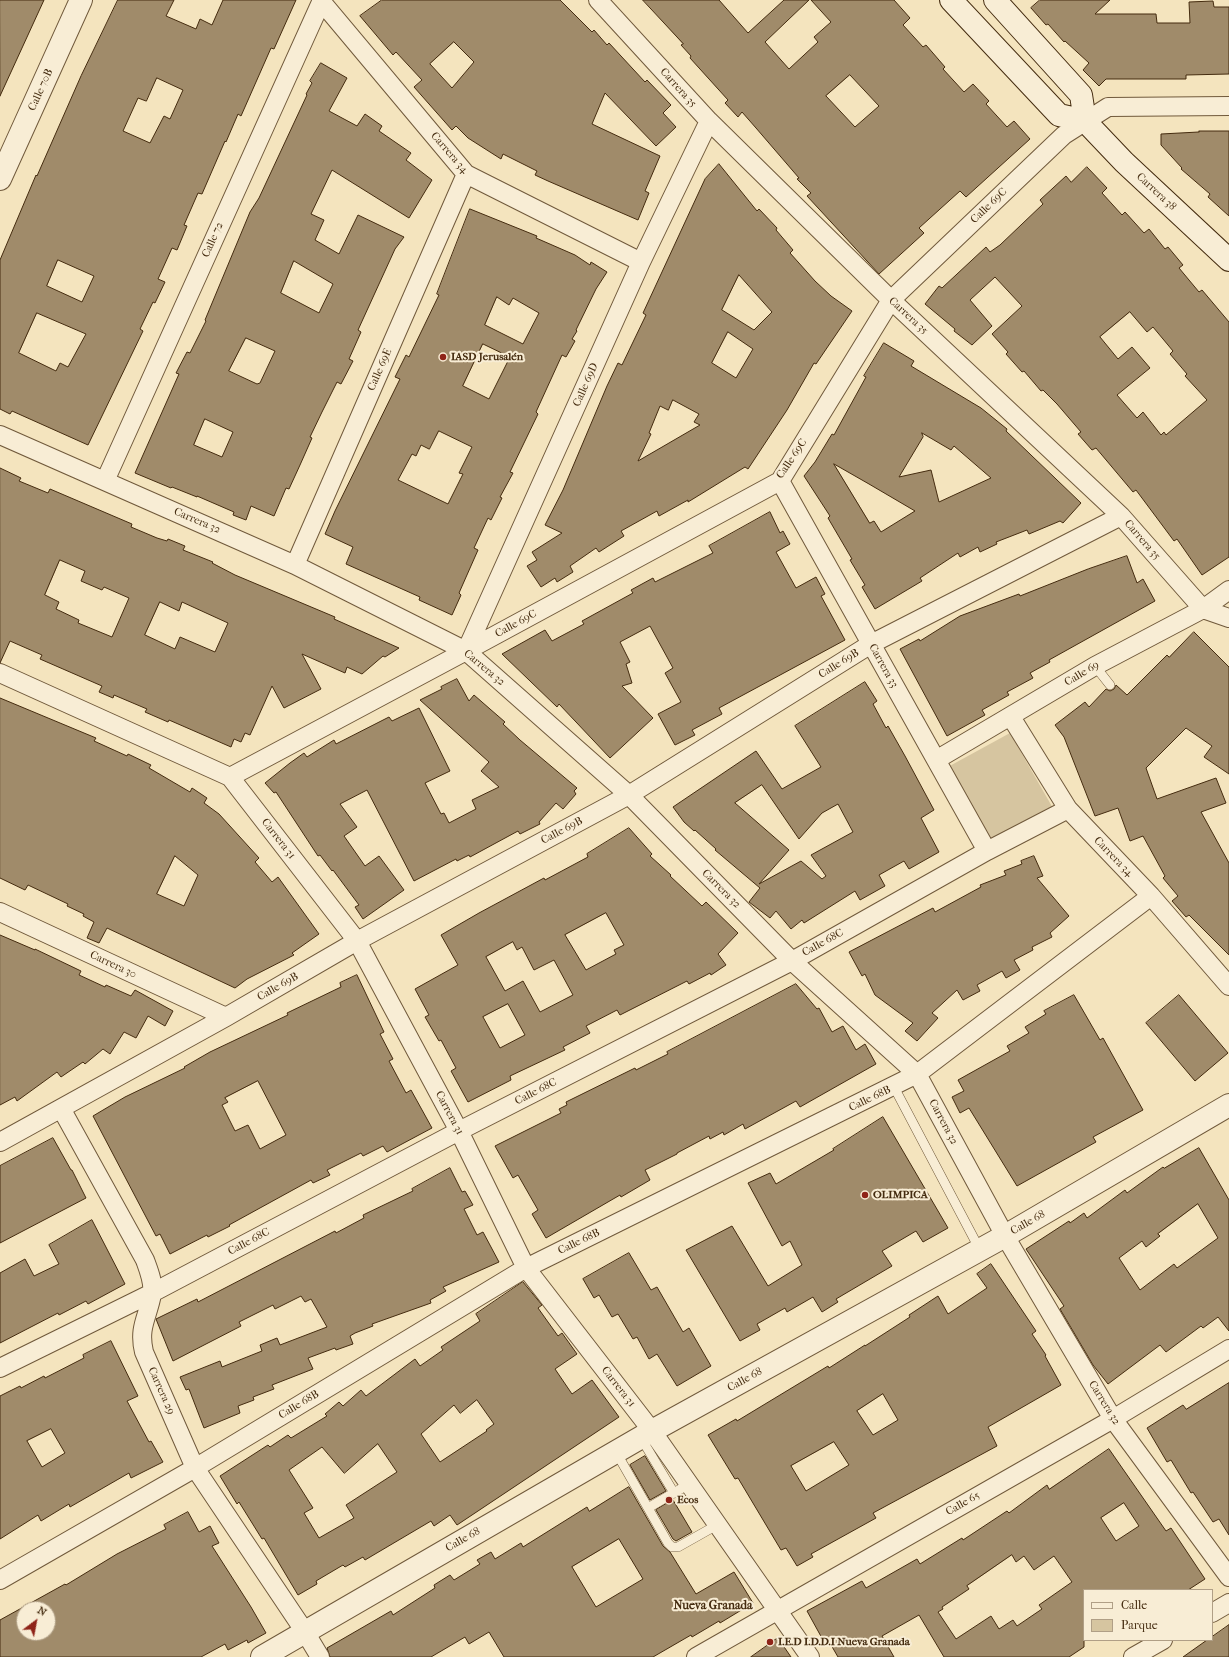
<!DOCTYPE html>
<html>
<head>
<meta charset="utf-8">
<style>
  body { margin:0 }
  #map { position:relative; width:1229px; height:1657px; overflow:hidden; background:#f4e4be; font-family:"IM FELL French Canon",serif }
  canvas { display:block }
  .legend { position:absolute; left:1083px; top:1589px; width:130px; height:52px; box-sizing:border-box; background:#f8edd5; border:1px solid #b09f86; margin:0; padding:5px 7px; list-style:none; font-size:12px; color:#442b0f }
  .legend li { display:flex; align-items:center; gap:8px; height:20px }
  .legend b { width:20px; border:1px solid #b09f86 }
  .north { position:absolute; left:16px; top:1601px; width:40px; height:40px; box-sizing:border-box; background:#f8edd5; border:1px solid #b09f86; border-radius:50%; rotate:32deg; font-size:11px; font-weight:700; line-height:16px; text-align:center; color:#442b0f }
  .north::after { content:''; display:block; margin:auto; width:14px; height:18px; background:#8f2418; clip-path:polygon(50% 0,100% 100%,50% 72%,0 100%) }
</style>
</head>
<body>
<div id="map">
<canvas width="1229" height="1657"></canvas>
<ul class="legend">
<li><b style="height:5px;background:#f8edd5"></b>Calle</li>
<li><b style="height:11px;background:#d6c5a0"></b>Parque</li>
</ul>
<div class="north">N</div>
</div>
<script>
const context = document.querySelector('canvas').getContext('2d');
context.lineJoin = 'round';
function fillPath(path, color) { context.fillStyle = color; context.fill(path, 'evenodd'); }
function strokePath(path, color, width, dash) { context.strokeStyle = color; context.lineWidth = width; context.lineCap = dash ? 'butt' : 'round'; context.setLineDash(dash || []); context.stroke(path); }
function label(font, color, halo, rows, align = 'center') {
  context.font = font + ' "IM FELL French Canon",serif'; context.lineWidth = 4; context.setLineDash([]); context.textBaseline = 'middle'; context.strokeStyle = halo; context.fillStyle = color; for (const [text, x, y, turn = 0] of rows) {
    context.save(); context.translate(x, y); context.rotate((+turn || 0) * Math.PI / 180); context.textAlign = isNaN(turn) ? turn : align; if (halo) context.strokeText(text, 0, 0); context.fillText(text, 0, 0); context.restore();
  }
}
fillPath(new Path2D(`
  M1010,733L1054,810L990,842L946,768Z`), '#d6c5a0');
const building = new Path2D(`
  M0,0H44L0,96Z
  M118,0H174L166,16L196,29L200,19L212,25L223,0H296L274,49L271,48L241,116L238,114L226,142L225,141L202,194L198,193L184,225L187,226L177,250L172,248L158,279L165,282L155,303L153,302L140,329L143,331L88,445L12,411L10,414L0,409V260L36,175L37,176L81,76ZM157,78L183,90L170,119L164,116L150,143L123,131L138,98L146,101ZM58,260L94,276L82,302L47,286ZM37,313L86,334L68,367L60,363L56,371L19,353Z
  M382,0H560L592,32L594,30L607,45L609,43L645,82L647,80L671,105L663,113L676,127L656,146L605,93L592,124L660,156L645,191L649,193L638,220L548,181L535,175L537,171L503,154L501,159L468,138L456,126L452,130L414,87L422,80L396,52L393,55L360,16ZM454,42L474,62L452,88L430,64Z
  M643,0H719L748,33L784,0H809L765,42L789,69L818,42L814,37L831,22L811,0H894L910,18L903,25L923,47L926,45L945,67L943,69L964,92L973,84L989,101L986,104L1007,127L1014,121L1030,139L966,197L960,191L919,228L924,233L879,274L807,196L811,193L797,179L799,178L756,128L742,112L738,117L725,103L728,100L690,58L691,56L681,45L683,44ZM850,75L879,106L855,127L826,96Z
  M1040,0H1110L1095,14H1156L1157,23H1190L1189,2L1213,1L1214,7H1229V74L1186,75V79H1106L1099,86L1083,70L1089,63L1065,41L1064,42L1048,24L1046,25L1031,8Z
  M321,63L347,78L329,111L357,126L365,114L382,126L379,131L411,153L406,160L432,180L409,218L332,170L311,214L324,220L315,240L339,254L358,215L404,237L395,249L358,330L361,332L349,359L353,361L341,384L337,382L322,412L310,437L312,438L300,465L289,489L286,488L274,516L251,506L246,520L233,515L234,512L197,496V497L172,487L171,488L135,473L179,374L176,373L187,352L190,353L206,321L205,320L250,212L259,198L307,95L306,94L312,83L310,81ZM294,261L333,284L319,313L281,293ZM246,338L275,351L260,383L257,384L229,371ZM205,419L233,432L222,457L194,445Z
  M1199,131H1229V216L1208,197L1210,194L1181,169L1182,168L1161,145V134L1199,132Z
  M719,164L757,211L759,209L777,228L776,230L793,250L790,253L815,281L831,296L852,311L816,364L814,363L787,410L748,469L745,467L688,502V500L659,516L657,511L621,531L624,536L599,552L596,548L570,566L573,572L557,582L555,578L541,587L527,566L537,560L532,552L562,533L545,525L563,490L607,386L618,363L622,365L646,315L643,313L705,179ZM739,275L772,312L754,330L722,310ZM728,332L753,349L736,378L712,363ZM673,400L699,414L694,422L700,425L638,461L651,434L649,433L660,406L668,410Z
  M1087,167L1107,188L1102,193L1122,215L1125,212L1144,233L1149,229L1165,249L1168,247L1183,265L1179,268L1199,292L1202,290L1229,322V557L1202,575L1177,539L1174,541L1136,490L1133,492L1096,448L1092,450L1078,434L1081,432L1057,404L1043,390L1041,391L1024,371L1022,372L1006,354L1008,352L992,334L1022,306L995,277L970,300L992,326L972,345L954,331L955,329L925,304L939,286L942,288L986,247L990,252L1000,245L1043,204L1040,200L1066,176L1071,182ZM1130,312L1147,332L1153,327L1173,351L1170,354L1187,374L1185,376L1207,400L1166,435L1164,432L1161,435L1143,412L1137,418L1117,395L1150,368L1132,347L1118,359L1100,337Z
  M470,209L537,236L536,238L575,255L590,265L591,262L607,272L596,289L576,330L577,331L572,339L575,341L566,357L562,355L536,412L538,414L510,472L513,473L500,497L502,498L491,520L488,518L474,548L478,550L459,593L461,595L452,615L419,600L420,597L346,564L353,547L325,534L335,511L400,379L395,377L406,355L409,357L439,295L437,294ZM497,297L509,305L513,298L539,313L523,344L485,325ZM483,344L510,357L489,399L463,386ZM439,431L472,447L459,473L463,474L448,504L398,480L412,454L416,456L421,445L429,449Z
  M884,343L914,361L911,366L981,408L1007,429L1006,431L1081,503L1063,523L1060,521L1029,534L1027,530L996,542L997,544L980,552L978,547L960,557L958,553L920,578L922,581L875,609L862,587L865,585L850,560L852,559L828,518L830,516L804,476L815,462L832,434L834,435L866,377L864,376ZM922,433L951,450L954,446L991,478L939,502L931,470L899,477L923,437ZM834,464L869,484L915,511L881,532L874,521L870,523Z
  M0,468L21,478L19,481L48,493L50,489L132,524L131,527L157,538L167,541L168,539L185,546L183,550L213,562L212,563L235,575L335,617L334,619L399,648L385,657L383,656L362,674L347,667L345,673L302,654L321,689L284,708L272,686L250,735L245,733L241,742L234,739L231,747L169,720L168,722L145,712L147,709L114,695L113,698L99,692L102,686L40,659L42,655L10,641L0,663ZM60,560L85,571L81,581L102,590L104,587L129,598L112,637L78,623L79,620L56,609L59,602L45,595ZM160,602L179,611L182,602L228,623L215,652L180,637L175,649L145,635Z
  M770,512L780,533L783,531L790,544L776,552L796,588L816,577L825,594L821,596L845,640L719,708L722,714L692,730L695,735L675,745L658,714L681,702L665,673L673,668L650,626L620,642L630,662L626,664L632,683L622,686L653,718L610,758L559,704L557,707L502,654L545,630L552,641L584,624L582,621L633,593L631,590L653,578L655,582L713,553L709,546Z
  M1127,556L1137,583L1143,579L1155,601L1049,660L1050,662L1030,673L1033,678L1007,692L1009,695L982,710L985,715L947,736L900,649L919,639L920,641L960,616L1019,594L1020,596L1088,569Z
  M1194,632L1229,667V774L1204,757L1212,746L1186,728L1146,768L1157,799L1216,778L1226,803L1201,812L1229,863V955L1189,915L1186,917L1172,901L1178,896L1163,878L1165,876L1143,836L1130,841L1118,808L1095,816L1064,737L1055,725L1085,702L1089,707L1106,689L1110,691L1114,689L1116,685L1127,695L1167,655L1169,657Z
  M457,679L469,701L474,695L490,709L505,722L503,724L520,740L577,788L574,791L576,794L563,809L556,803L539,822L540,824L520,834L518,831L470,857L469,855L457,861L456,859L414,881L367,790L340,804L357,827L344,836L365,866L379,856L404,890L363,919L355,907L359,905L333,870L332,871L320,855L318,856L276,792L274,793L265,783L290,763L304,753L307,757L334,740L336,744L389,717L392,721L419,708L450,771L425,783L441,814L444,813L449,823L476,809L472,800L499,787L481,771L489,762L420,700L442,689L441,687Z
  M865,682L877,701L873,704L886,728L888,726L905,756L934,810L921,818L939,852L909,869L904,861L879,875L885,886L860,900L855,891L804,923L802,920L791,929L776,911L770,918L749,902L760,888L715,850L716,849L695,830L694,831L684,822L673,807L756,751L782,789L821,767L795,726ZM762,785L799,839L822,813L838,804L853,832L811,855L826,876L822,879L801,861L759,884L789,850L735,803Z
  M0,698L96,738L94,741L127,756L128,754L151,765L149,768L190,792L192,788L207,798L204,803L219,814L259,858L255,862L272,882L278,877L319,934L292,953L294,955L247,979L235,988L107,928L99,943L87,938L94,922L83,916L84,914L67,906L68,904L28,885L25,890L0,878ZM175,856L198,875L184,906L157,894Z
  M629,828L652,854L650,856L671,875L670,876L702,906L706,902L738,933L718,954L726,965L711,975L710,973L689,984L687,981L620,1015L617,1010L586,1026L590,1033L563,1047L565,1050L510,1076L511,1080L468,1102L451,1071L456,1068L441,1040L439,1041L425,1017L429,1015L415,989L458,965L441,935L479,913L544,878L545,880L588,857L587,854ZM606,913L624,945L614,950L616,954L586,970L565,935ZM513,942L517,950L522,947L534,970L554,960L573,995L540,1012L523,981L505,991L486,957ZM508,1004L525,1035L500,1048L483,1017Z
  M1034,856L1043,876L1037,878L1069,916L1050,933L1052,937L1032,947L1033,950L1014,960L1020,970L1006,978L1002,971L977,985L980,991L963,1000L957,990L932,1013L938,1018L917,1041L905,1031L913,1023L875,995L865,974L862,976L849,952L933,908L935,912L981,887L980,885L1006,875L1004,871L1022,864L1021,861Z
  M0,935L35,950V949L81,971L79,975L105,987L106,985L131,996L135,990L173,1011L165,1026L148,1016L136,1038L124,1032L110,1054L103,1049L85,1064L83,1062L61,1077L57,1072L17,1101L15,1097L0,1105Z
  M357,975L384,1032L380,1034L393,1059L389,1061L406,1093L411,1090L432,1128L387,1152L383,1146L363,1156L361,1153L327,1170L330,1175L313,1183L311,1180L229,1225L230,1226L208,1237L207,1235L170,1254L160,1234L156,1236L93,1116L125,1097L185,1068L184,1067L210,1052L288,1015L287,1013L341,987L340,983ZM258,1081L286,1135L260,1149L248,1125L235,1131L222,1105L228,1102L225,1098Z
  M796,984L817,1009L819,1008L832,1032L843,1026L856,1050L865,1044L876,1064L800,1107L796,1101L745,1129L743,1124L724,1135L723,1132L710,1139L709,1136L677,1153V1154L645,1170L650,1180L621,1197L620,1195L546,1238L532,1214L538,1210L518,1175L513,1178L495,1146L561,1113L559,1109L567,1105L566,1102L635,1068L636,1070L668,1054L667,1052Z
  M1074,995L1100,1040L1103,1038L1143,1110L1093,1137L1096,1142L1017,1186L969,1108L960,1113L952,1097L964,1091L958,1080L1010,1051L1007,1046L1029,1033L1025,1027L1046,1014L1044,1011Z
  M1179,995L1228,1053L1195,1081L1146,1023Z
  M883,1117L948,1228L923,1242L916,1231L882,1251L892,1266L836,1299L838,1302L822,1312L813,1297L787,1312L785,1308L757,1324L760,1330L740,1341L686,1250L732,1226L768,1286L802,1265L790,1241L782,1246L748,1183L770,1173L776,1184L834,1150L833,1149Z
  M53,1138L71,1170H72L86,1198L0,1243V1166Z
  M1199,1148L1229,1200V1331L1218,1317L1203,1328L1201,1326L1166,1352L1160,1345L1108,1384L1093,1365L1060,1309L1064,1306L1026,1249L1069,1221L1070,1223L1084,1213L1087,1218L1125,1190L1127,1193L1163,1167L1164,1168ZM1198,1204L1218,1238L1177,1268L1174,1264L1140,1290L1119,1258L1142,1241L1146,1247L1160,1236L1158,1234Z
  M450,1168L462,1192L465,1191L473,1205L464,1209L477,1235L483,1232L499,1262L443,1287L446,1291L430,1300L431,1303L372,1324L373,1326L355,1333L350,1336L353,1344L336,1350L335,1348L308,1358L313,1369L272,1385L274,1389L253,1397L254,1400L238,1406L240,1413L204,1428L189,1389L186,1390L180,1377L220,1361L222,1367L262,1351L260,1345L277,1338L280,1345L327,1327L311,1299L305,1302L301,1296L275,1309L273,1305L239,1322L241,1326L173,1361L156,1319L197,1299L198,1302L335,1231L336,1233L364,1218L363,1215L413,1191L412,1189Z
  M92,1220L125,1284L88,1304L86,1301L59,1315L58,1313L0,1343V1273L25,1259L34,1276L59,1264L49,1245Z
  M629,1253L651,1290L657,1287L683,1332L689,1328L711,1366L677,1386L657,1354L649,1359L637,1337L633,1339L618,1314L612,1317L599,1295L594,1298L583,1279Z
  M991,1264L1036,1331L1032,1334L1046,1355L1045,1356L1061,1385L988,1427L997,1446L873,1513L876,1518L811,1554L813,1557L797,1566L786,1548L781,1550L738,1478L735,1479L708,1435L736,1419L737,1421L828,1366L829,1368L865,1345V1346L910,1317L909,1315L938,1296L948,1314L987,1288L977,1274ZM883,1394L898,1420L873,1435L857,1411ZM834,1442L849,1465L806,1491L791,1466Z
  M523,1282L542,1305L538,1308L558,1336L562,1333L577,1354L555,1369L572,1394L592,1380L619,1417L457,1525L450,1515L434,1526L431,1521L365,1560L363,1557L345,1567L343,1565L316,1581L317,1584L298,1595L264,1538L262,1539L239,1502L237,1504L220,1476L268,1445L270,1447L288,1435L291,1438L327,1416L325,1414L339,1402L343,1406L361,1390L366,1396L415,1359L420,1366L443,1350L441,1347L480,1321L476,1314ZM477,1400L494,1424L486,1430L487,1431L440,1462L421,1434L454,1405L460,1413ZM378,1444L397,1472L346,1505L354,1518L319,1538L304,1513L313,1508L289,1470L322,1447L344,1473Z
  M111,1341L138,1396L127,1401L149,1442L151,1441L163,1462L131,1478L129,1473L70,1507L69,1504L41,1521L38,1515L0,1539V1396L20,1386L21,1388L44,1376L45,1378L84,1358L83,1355ZM51,1429L65,1453L42,1467L27,1441Z
  M1229,1383V1535L1219,1519L1213,1522L1193,1492L1191,1493L1171,1460L1167,1462L1147,1428L1183,1405L1186,1409Z
  M1109,1449L1166,1531L1171,1528L1205,1579L1188,1590H1084V1647L1069,1657H944L919,1615L882,1636L894,1657H838L827,1638L823,1640L807,1611L862,1581L866,1588L917,1559L920,1564L962,1538L963,1540L1007,1511L1009,1513L1047,1485L1049,1489ZM1124,1503L1139,1526L1116,1541L1101,1518ZM1012,1555L1016,1562L1024,1556L1034,1570L1054,1556L1072,1582L1039,1605L1042,1609L1017,1626L1013,1620L999,1629L991,1616L956,1639L938,1612L943,1609L942,1607L969,1589L967,1586Z
  M645,1456L666,1491L650,1500L630,1465Z
  M629,1487L663,1546L670,1552L696,1594L734,1572L753,1603L720,1623L719,1621L692,1637L691,1635L653,1657H504L489,1632L469,1644L465,1637L431,1657H330L327,1648L391,1611L393,1615L435,1588L434,1585L450,1575L454,1580L480,1564L477,1560L491,1552L495,1559L521,1543L523,1547L587,1507L589,1511ZM619,1539L643,1579L596,1607L572,1567Z
  M673,1500L692,1532L676,1541L673,1539L656,1510Z
  M188,1512L199,1532L210,1526L219,1543L212,1546L251,1607L266,1633L248,1643L247,1640L228,1650L225,1644L201,1657H0V1620L65,1584L66,1585L117,1554L166,1529L164,1525ZM24,1609H48V1633H24Z
  M1229,1625V1657H1183L1207,1640H1212V1637Z
  M778,1638L791,1657H751Z`);
fillPath(building, '#a08b6a');
strokePath(building, '#442b0f', 1);
const service = new Path2D(`
  M1095,666L1110,685
  M894,1087L980,1250
  M641,1438L674,1493
  M616,1452L668,1543L672,1547H678L717,1525
  M648,1508L689,1484`);
const minor = new Path2D(`
  M598,0L709,121L891,300L1121,516L1203,609L1229,618
  M321,1L466,174L641,262
  M0,435L295,565L466,651L629,795L792,961L917,1074L1005,1236L1113,1419L1229,1577
  M105,481L322,0
  M780,481L987,851
  M295,565L466,174
  M466,651L641,262L709,121
  M0,673L230,777L357,941L459,1131L526,1268L652,1431L810,1657
  M1011,717L1068,809L1151,896L1229,986
  M936,760L1095,666L1203,609L1229,590
  M230,777L466,651L780,481L891,300L1064,135L1108,107L1229,106
  M0,912L226,1017
  M62,1110L145,1260C149,1271 154,1283 152,1294C148,1317 138,1327 144,1352L195,1468L305,1632L320,1657
  M0,1142L226,1017L357,941L629,795L871,644L1121,516
  M0,1368L152,1293L459,1131L792,961L987,851L1068,809
  M0,1580L195,1468L526,1268L917,1074L1151,896
  M1212,1613L1229,1603
  M696,1657L1113,1419L1229,1349
  M1133,1657L1163,1640`);
const tertiary = new Path2D(`
  M0,179L81,0
  M262,1657L652,1431L1005,1236L1229,1105`);
const secondary = new Path2D(`
  M951,0L1059,115L1085,121L1124,162L1229,260
  M995,0L1081,95L1085,121`);
strokePath(service, '#70593b', 10);
strokePath(minor, '#70593b', 20);
strokePath(tertiary, '#70593b', 24);
strokePath(secondary, '#442b0f', 24);
strokePath(service, '#f8edd5', 9);
strokePath(minor, '#f8edd5', 18);
strokePath(tertiary, '#f8edd5', 22);
strokePath(secondary, '#f8edd5', 22);
for (const [x, y, r, color] of [
  [443,357,4,"#8f2418"],
  [865,1195,4,"#8f2418"],
  [669,1500,4,"#8f2418"],
  [770,1642,4,"#8f2418"]
]) { const dot = new Path2D(); dot.arc(x, y, r, 0, 2 * Math.PI); context.fillStyle = color; context.fill(dot); strokePath(dot, '#f8edd5', 1.5); }
label('11px', '#442b0f', '#f8edd5', [
  ["Carrera 35",678,88,48],
  ["Calle 70B",41,90,-66],
  ["Carrera 34",449,153,49],
  ["Carrera 38",1156,192,43],
  ["Calle 69C",989,206,-44],
  ["Calle 72",213,240,-66],
  ["Carrera 35",908,316,43],
  ["Calle 69E",380,370,-66],
  ["Calle 69D",586,385,-66],
  ["Calle 69C",792,459,-56],
  ["Carrera 32",197,521,23],
  ["Carrera 35",1142,540,49],
  ["Calle 69C",516,624,-29],
  ["Calle 69B",839,664,-32],
  ["Carrera 33",883,666,61],
  ["Carrera 32",484,668,40],
  ["Calle 69",1082,674,-31],
  ["Calle 69B",562,831,-28],
  ["Carrera 31",278,839,52],
  ["Carrera 34",1113,857,46],
  ["Carrera 32",721,889,45],
  ["Calle 68C",823,943,-29],
  ["Carrera 30",113,965,25],
  ["Calle 69B",278,987,-30],
  ["Calle 68C",536,1092,-27],
  ["Calle 68B",870,1099,-26],
  ["Carrera 31",449,1113,62],
  ["Carrera 32",943,1122,62],
  ["Calle 68",1028,1223,-30],
  ["Calle 68C",249,1242,-28],
  ["Calle 68B",579,1242,-26],
  ["Calle 68",745,1380,-29],
  ["Carrera 31",618,1387,52],
  ["Carrera 29",161,1391,66],
  ["Carrera 32",1104,1403,58],
  ["Calle 68B",299,1405,-31],
  ["Calle 65",963,1504,-30],
  ["Calle 68",463,1540,-30]
]);
label('bold 11px', '#442b0f', '#f8edd5', [
  ["IASD Jerusalén",451,357],
  ["OLIMPICA",873,1195],
  ["Ecos",677,1500],
  ["I.E.D I.D.D.I Nueva Granada",778,1642]
], 'left');
label('bold 12px', '#442b0f', '#f8edd5', [
  ["Nueva Granada",713,1606]
]);
</script>
</body>
</html>
